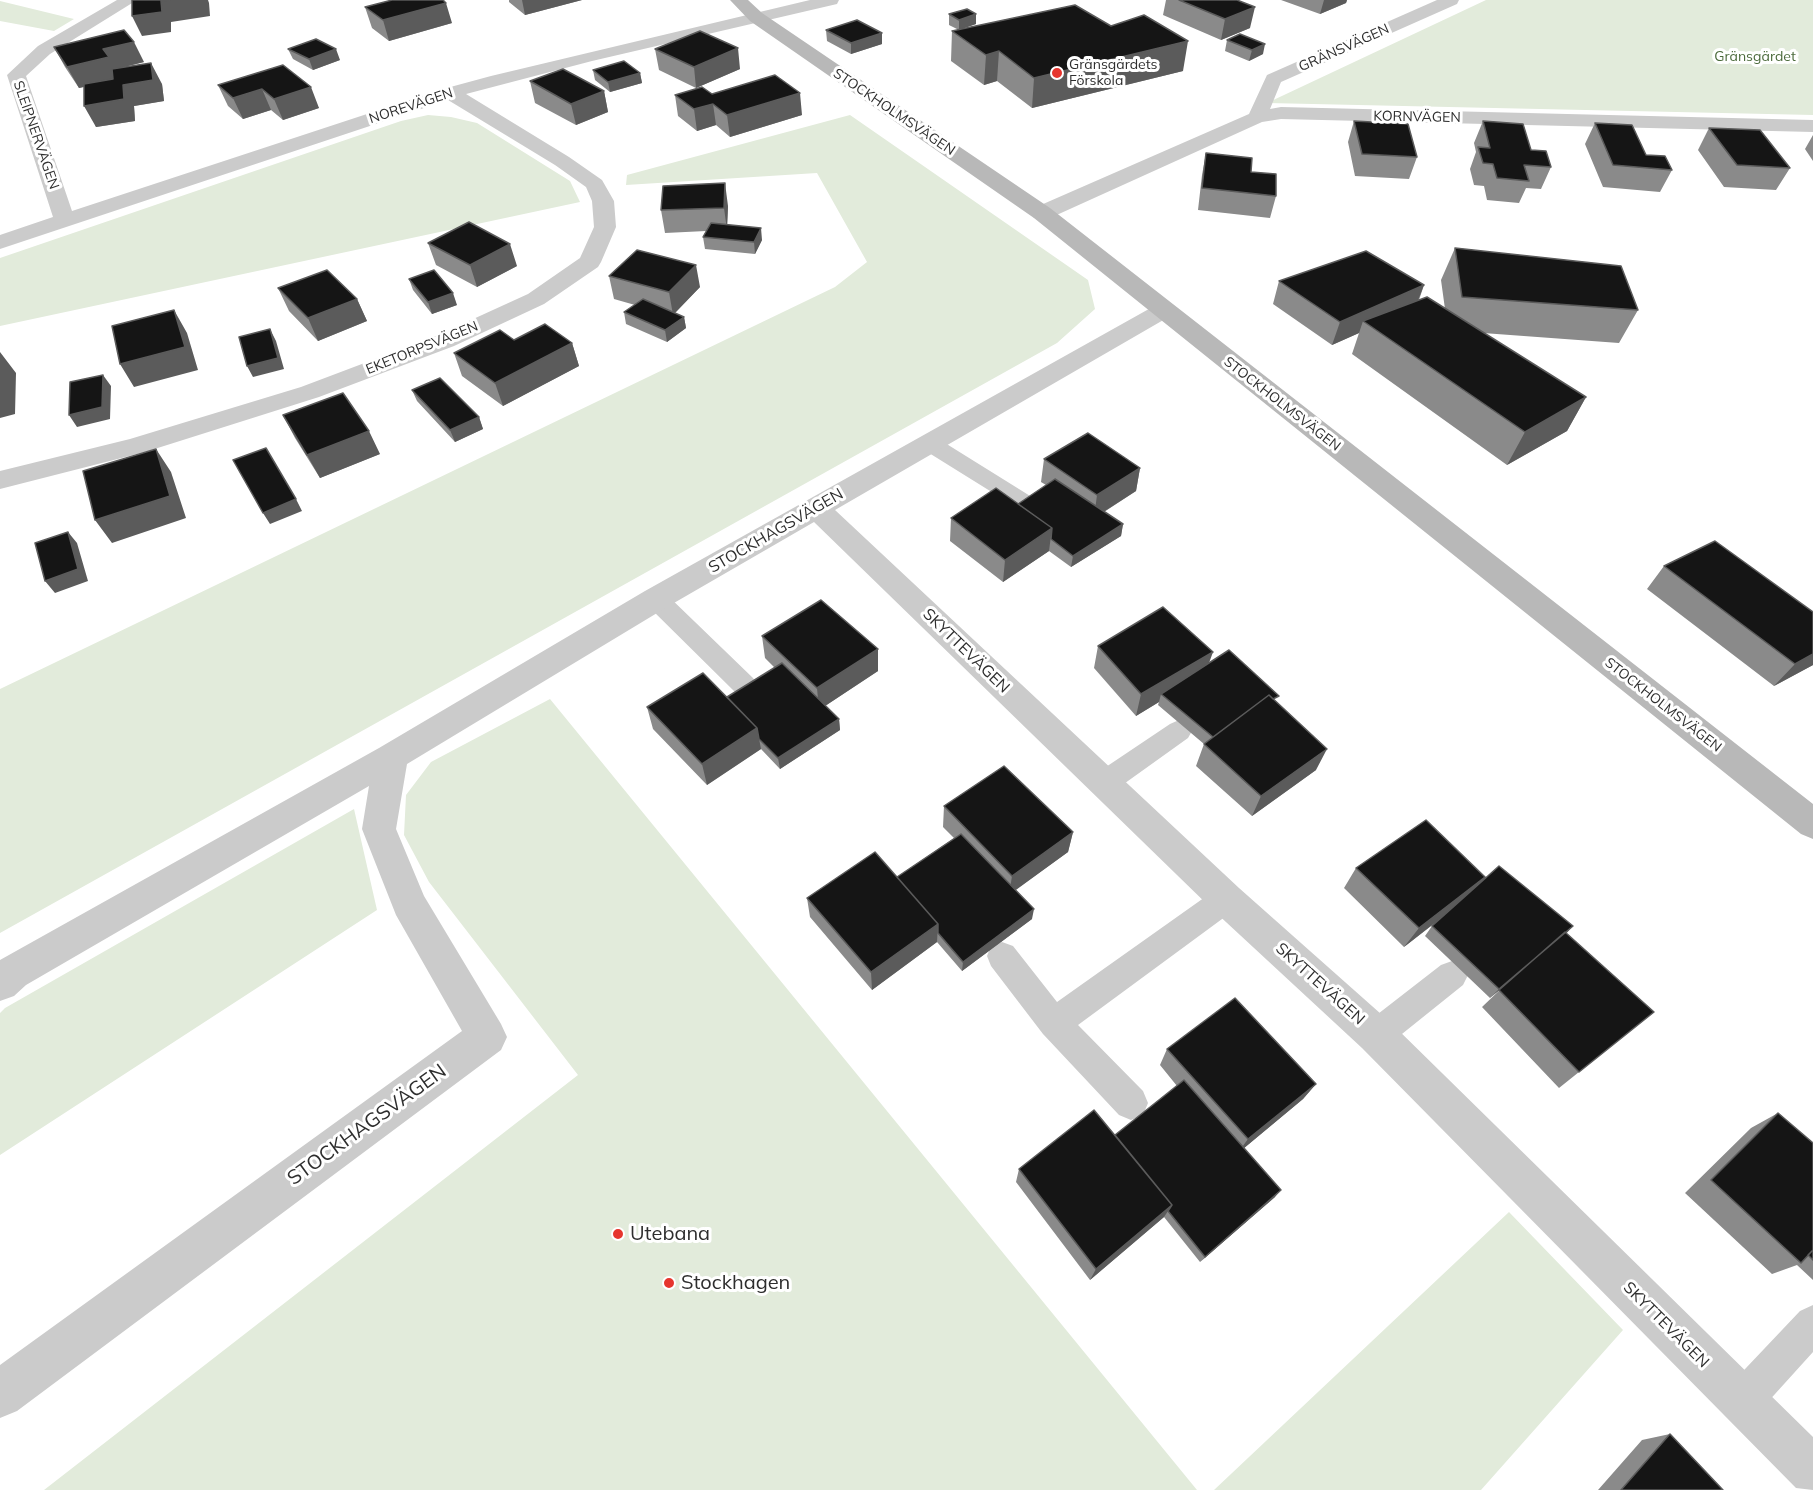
<!DOCTYPE html>
<html>
<head>
<meta charset="utf-8">
<style>
  body { margin:0 }
  canvas { display:block; background:#fff }
</style>
</head>
<body>
<canvas width="1813" height="1490"></canvas>
<script>
const context = document.querySelector('canvas').getContext('2d');
context.lineJoin = 'round';
function fillPath(path, color) { context.fillStyle = color; context.fill(path, 'evenodd'); }
function strokePath(path, color, width, dash) { context.strokeStyle = color; context.lineWidth = width; context.lineCap = dash ? 'butt' : 'round'; context.setLineDash(dash || []); context.stroke(path); }
function label(font, color, halo, rows, align = 'center') {
  context.font = font + ' Mulish,sans-serif'; context.lineWidth = 6; context.setLineDash([]); context.textBaseline = 'middle'; context.strokeStyle = halo; context.fillStyle = color; for (const [text, x, y, turn = 0] of rows) {
    context.save(); context.translate(x, y); context.rotate((+turn || 0) * Math.PI / 180); context.textAlign = isNaN(turn) ? turn : align; if (halo) context.strokeText(text, 0, 0); context.fillText(text, 0, 0); context.restore();
  }
}
fillPath(new Path2D(`
  M1486,0H1813V115L1267,103Z
  M0,1L74,19L54,31L0,21Z
  M428,115L451,117L477,123L570,181L580,202L0,326V258L401,121Z
  M850,115L1088,280L1095,309L1057,343L0,933V689L835,287L867,262L817,173L626,185L627,175Z
  M550,699L1197,1490H44L578,1075L429,882L404,835L406,795L431,762Z
  M354,809L377,910L0,1155V1013L5,1008Z
  M1509,1212L1623,1330L1481,1490H1214Z`), '#e2ebdb');
fillPath(new Path2D(`
  M929,436L937,438L1035,499L1038,504L1035,509L1027,512L1019,509L921,448L918,443L921,438Z
  M656,590L665,593L753,678L757,685L753,692L744,695L735,692L647,605L644,599L647,593Z
  M1179,720L1188,724L1192,731L1188,738L1114,791L1104,794L1094,791L1090,783L1094,775L1170,724Z
  M1226,886L1237,890L1241,899L1237,908L1078,1025L1143,1091L1148,1103L1143,1115L1131,1120L1119,1115L1043,1034L991,966L987,956L991,946L1002,942L1013,946L1057,1002L1215,890Z
  M1452,961L1463,965L1468,975L1463,985L1387,1046L1376,1050L1365,1046L1360,1035L1365,1024L1441,965Z
  M1813,1305V1352L1756,1415L1742,1420L1728,1415L1723,1401L1728,1387L1800,1311Z`), '#cbcbcb');
fillPath(new Path2D(`
  M117,0H137L50,54L26,76L72,211L443,89L491,76L810,0H839L837,4L592,61L466,94L569,157L602,180L614,201L616,227L601,262L598,267L544,304L454,346L319,397L145,452L0,489V471L130,439L301,387L436,336L528,294L580,258L594,227L592,201L586,187L555,165L448,100L0,249V235L53,217L7,75L38,46Z
  M1437,0H1459L1457,4L1281,82L1270,109L1281,107L1813,120V132L1281,119L1262,122L1050,218L1042,219L1034,218L1031,213L1034,208L1249,114L1267,75Z
  M1164,303L1172,305L1176,310L1172,315L835,510L1239,888L1390,1022L1813,1437V1490L1796,1488L1362,1048L1213,910L814,522L667,607L407,764L396,829L424,896L501,1024L507,1037L501,1050L17,1411L0,1418V1365L462,1031L396,915L362,829L369,786L26,985L14,996L0,1001V960L379,748L645,591L1156,305Z`), '#cbcbcb');
fillPath(new Path2D(`
  M730,0H748L762,13L1050,208L1813,804V839L1801,834L1034,218L750,21Z`), '#b8b8b8');
fillPath(new Path2D(`
  M509,0H582L525,15L509,2Z
  M1166,0H1237L1250,28L1221,40L1163,15Z
  M1281,0H1347L1346,3L1320,14Z
  M365,7L452,23L389,41L372,28Z
  M949,14L976,24L961,29L1183,71L1032,108L997,81L984,85L951,61L952,31L959,30L949,25Z
  M826,30L882,44L851,54L827,41Z
  M1227,40L1263,54L1249,61L1225,51Z
  M54,47L144,62L124,67L162,84L164,101L134,106L135,121L96,127L84,87L79,88L65,67Z
  M288,49L340,60L313,70L293,59Z
  M655,49L740,69L696,88L659,70Z
  M283,65L319,108L283,120L271,110L243,119L228,106L218,85Z
  M593,70L640,73L642,83L610,92L595,80Z
  M530,81L604,91L608,112L576,125L535,103Z
  M712,94L802,115L730,137L716,125L697,131L678,116L675,95Z
  M1354,121L1417,157L1409,179L1355,176L1348,142Z
  M1483,121L1531,150L1551,167L1541,189L1526,188L1519,203L1487,200L1484,186L1474,185L1470,169L1476,152L1474,143Z
  M1595,123L1646,155L1672,170L1660,192L1603,187L1585,144Z
  M1709,128L1790,168L1776,190L1724,187L1698,150Z
  M1813,135V161L1805,149Z
  M1206,153L1251,172L1276,196L1270,218L1198,210L1202,175Z
  M728,206L727,225L762,240L755,254L705,249L703,237L706,231L665,233L661,210Z
  M428,243L517,266L477,287L436,265Z
  M1455,248L1638,310L1619,343L1483,333L1586,397L1567,431L1507,465L1352,354L1359,333L1332,345L1273,304L1279,281L1424,285L1419,300L1445,309L1441,280Z
  M609,276L700,287L675,313L684,317L686,328L667,342L626,324L624,312L635,305L614,299Z
  M409,279L457,305L432,314L413,290Z
  M278,288L357,299L367,321L318,341L289,311Z
  M514,340L572,343L579,366L503,406L462,376L454,353Z
  M412,390L479,417L483,429L455,442L417,401Z
  M283,415L380,454L320,478L295,438Z
  M1044,459L1140,468L1136,491L1104,512L1123,524L1121,536L1071,567L1049,551L1003,582L950,541L951,518L1018,504L1046,485L1041,482Z
  M1664,566L1813,612V665L1774,686L1647,589Z
  M762,636L878,649V671L825,706L839,719L840,730L780,769L761,749L707,785L653,729L647,707L727,697L775,668L765,658Z
  M1098,646L1209,663L1276,702L1316,770L1252,816L1196,766L1204,744L1158,705L1159,702L1136,716L1094,668Z
  M944,806L1073,832L1068,852L1015,890L1032,919L962,971L937,942L872,990L810,917L807,898L897,877L954,838L943,827Z
  M1356,868L1479,884L1566,933L1579,1072L1559,1088L1482,1007L1505,985L1490,998L1425,936L1432,926L1444,916L1404,947L1344,888Z
  M1167,1049L1316,1084L1303,1099L1244,1148L1275,1197L1200,1262L1164,1217L1090,1280L1016,1182L1019,1169L1115,1135L1177,1086L1160,1065Z
  M1778,1113L1813,1143V1280L1797,1265L1772,1274L1685,1193L1751,1128Z
  M1670,1434L1723,1490H1598L1642,1440Z`), '#8a8a8a');
fillPath(new Path2D(`
  M171,0H208L209,3L210,16L171,22V32L142,36L132,16L161,1Z
  M522,0H582L525,15Z
  M1324,0H1347L1346,3L1320,14Z
  M446,3L452,23L389,41L383,20Z
  M1255,7L1250,28L1221,40L1225,19Z
  M976,14V24L959,30V20Z
  M882,33V44L851,54V43Z
  M1188,41L1183,71L1032,108L1034,78Z
  M134,42L144,62L116,69L120,78L79,88L67,67L103,49Z
  M1265,44L1263,54L1249,61L1252,50Z
  M738,48L740,69L696,88L694,67Z
  M336,49L340,60L313,70L309,59Z
  M999,51L997,81L984,85L986,55Z
  M151,63L162,84L164,101L134,106L135,121L96,127L84,106L123,85Z
  M640,73L642,83L610,92L608,82Z
  M311,87L319,108L283,120L274,99Z
  M262,89L271,110L243,119L233,98Z
  M604,91L608,112L576,125L571,104Z
  M800,93L802,115L730,137L727,115Z
  M713,104L716,125L697,131L694,109Z
  M725,183L728,206L727,230L724,208Z
  M761,228L762,240L755,254L754,242Z
  M510,244L517,266L477,287L470,265Z
  M696,265L700,287L673,315L669,292Z
  M1424,285L1415,308L1363,321L1359,333L1332,345L1340,322Z
  M453,293L457,305L432,314L428,302Z
  M357,299L367,321L318,341L308,318Z
  M174,310L187,333L198,370L134,387L120,364Z
  M684,317L686,328L667,342L665,330Z
  M270,329L276,341L284,369L253,377L247,366Z
  M572,343L579,366L503,406L495,383Z
  M0,352L16,373L15,414L0,418Z
  M103,375L111,386L110,419L77,427L69,415Z
  M1586,397L1567,431L1507,465L1525,432Z
  M479,417L483,429L455,442L450,430Z
  M369,431L380,454L320,478L307,455Z
  M156,449L171,472L186,518L112,543L95,520Z
  M1140,468L1136,491L1094,518L1097,495Z
  M296,499L302,511L270,524L263,513Z
  M1123,524L1121,536L1071,567L1073,556Z
  M1052,528L1049,551L1003,582L1005,560Z
  M68,532L77,543L88,581L55,593L45,581Z
  M878,649V671L819,710L817,688Z
  M1213,652L1205,674L1161,694L1159,702L1136,716L1141,694Z
  M1813,654V665L1774,686L1795,664Z
  M839,719L840,730L780,769L778,758Z
  M757,728L761,749L707,785L702,764Z
  M1327,749L1316,770L1252,816L1261,796Z
  M1073,832L1068,852L1009,895L1012,876Z
  M1485,877L1469,896L1404,947L1419,928Z
  M1034,909L1032,919L962,971L963,962Z
  M938,924L937,942L872,990L871,972Z
  M1573,926L1564,936L1490,998L1499,989Z
  M1316,1084L1303,1099L1237,1154L1248,1139Z
  M1281,1190L1275,1197L1200,1262L1205,1257Z
  M1172,1205L1164,1217L1090,1280L1096,1269Z`), '#5b5b5b');
const building = new Path2D(`
  M132,0H171L161,1L162,12L132,16Z
  M392,0H443L446,3L383,20L365,7Z
  M1179,0H1237L1255,7L1225,19Z
  M1075,5L1111,26L1144,15L1188,41L1034,78L999,51L986,55L952,31Z
  M967,9L976,14L959,20L949,14Z
  M857,20L882,33L851,43L826,30Z
  M124,30L134,42L103,49L109,57L67,67L54,47Z
  M700,31L738,48L694,67L655,49Z
  M1240,34L1265,44L1252,50L1227,40Z
  M316,39L336,49L309,59L288,49Z
  M624,61L640,73L608,82L593,70Z
  M151,63L153,80L123,85L124,99L84,106V84L113,79L112,69Z
  M283,65L311,87L274,99L262,89L233,98L218,85Z
  M563,69L604,91L571,104L530,81Z
  M775,75L800,93L727,115L713,104L694,109L675,95L702,87L712,94Z
  M1354,121L1408,124L1417,157L1362,154Z
  M1483,121L1523,124L1531,150L1546,151L1551,167L1524,165L1529,181L1497,178L1493,164L1483,163L1478,147L1490,148Z
  M1595,123L1632,125L1646,155L1665,156L1672,170L1613,165Z
  M1709,128L1760,130L1790,168L1737,165Z
  M1206,153L1252,158L1251,172L1276,174V196L1202,188Z
  M725,183L724,208L661,210L663,186Z
  M469,222L510,244L470,265L428,243Z
  M711,223L761,228L754,242L703,237Z
  M1455,248L1621,266L1638,310L1462,297Z
  M637,250L696,265L669,292L609,276Z
  M1366,251L1424,285L1340,322L1279,281Z
  M327,270L357,299L308,318L278,288Z
  M434,270L453,293L428,302L409,279Z
  M1427,297L1586,397L1525,432L1363,321Z
  M643,299L684,317L665,330L624,312Z
  M174,310L185,347L120,364L112,326Z
  M545,324L572,343L495,383L454,353L500,330L514,340Z
  M270,329L278,358L247,366L239,337Z
  M103,375L102,407L69,415L70,382Z
  M440,378L479,417L450,430L412,390Z
  M343,393L369,431L307,455L283,415Z
  M1088,433L1140,468L1097,495L1044,459Z
  M266,448L296,499L263,513L233,460Z
  M156,449L170,496L95,520L83,471Z
  M1055,479L1123,524L1073,556L1051,539L1052,528L1018,504Z
  M996,488L1052,528L1005,560L951,518Z
  M68,532L78,569L45,581L35,543Z
  M1715,541L1813,612V654L1795,664L1664,566Z
  M821,600L878,649L817,688L762,636Z
  M1163,607L1213,652L1141,694L1098,646Z
  M1229,650L1279,696L1273,699L1269,695L1213,737L1161,694Z
  M782,663L839,719L778,758L759,739L757,728L727,697Z
  M703,673L757,728L702,764L647,707Z
  M1269,695L1327,749L1261,796L1204,744Z
  M1004,766L1073,832L1012,876L944,806Z
  M1426,820L1485,877L1419,928L1356,868Z
  M961,834L1034,909L963,962L938,933V924L897,877Z
  M875,852L938,924L871,972L807,898Z
  M1499,866L1573,926L1499,989L1432,926Z
  M1565,932L1654,1012L1579,1072L1499,990Z
  M1235,998L1316,1084L1248,1139L1167,1049Z
  M1184,1080L1281,1190L1205,1257L1168,1211L1172,1205L1115,1135Z
  M1094,1110L1172,1205L1096,1269L1019,1169Z
  M1778,1113L1813,1143V1250L1801,1263L1711,1180Z
  M1813,1250V1260L1808,1255Z
  M1670,1434L1723,1490H1621Z`);
fillPath(building, '#151515');
strokePath(building, '#5b5b5b', 1.5);
for (const [x, y, r, color] of [
  [1057,73,6,"#e6352e"],
  [618,1234,6,"#e6352e"],
  [669,1283,6,"#e6352e"]
]) { const dot = new Path2D(); dot.arc(x, y, r, 0, 2 * Math.PI); context.fillStyle = color; context.fill(dot); strokePath(dot, '#fff', 2); }
label('14px', '#2e2e2e', '#fff', [
  ["GRÄNSVÄGEN",1344,48,-24],
  ["NOREVÄGEN",411,106,-18],
  ["STOCKHOLMSVÄGEN",894,112,34],
  ["KORNVÄGEN",1417,117,1],
  ["SLEIPNERVÄGEN",36,135,71],
  ["EKETORPSVÄGEN",422,348,-22],
  ["STOCKHOLMSVÄGEN",1282,404,38],
  ["STOCKHOLMSVÄGEN",1663,705,38]
]);
label('14px', '#4b6a3b', '#fff', [
  ["Gränsgärdet",1755,57]
]);
label('14px', '#2e2e2e', '#fff', [
  ["Gränsgärdets",1069,65],
  ["Förskola",1069,81]
], 'left');
label('16px', '#2e2e2e', '#fff', [
  ["STOCKHAGSVÄGEN",776,531,-30],
  ["SKYTTEVÄGEN",966,651,44],
  ["SKYTTEVÄGEN",1320,984,42],
  ["SKYTTEVÄGEN",1666,1325,45]
]);
label('20px', '#2e2e2e', '#fff', [
  ["STOCKHAGSVÄGEN",367,1125,-36]
]);
label('20px', '#2e2e2e', '#fff', [
  ["Utebana",630,1234],
  ["Stockhagen",681,1283]
], 'left');
</script>
</body>
</html>
